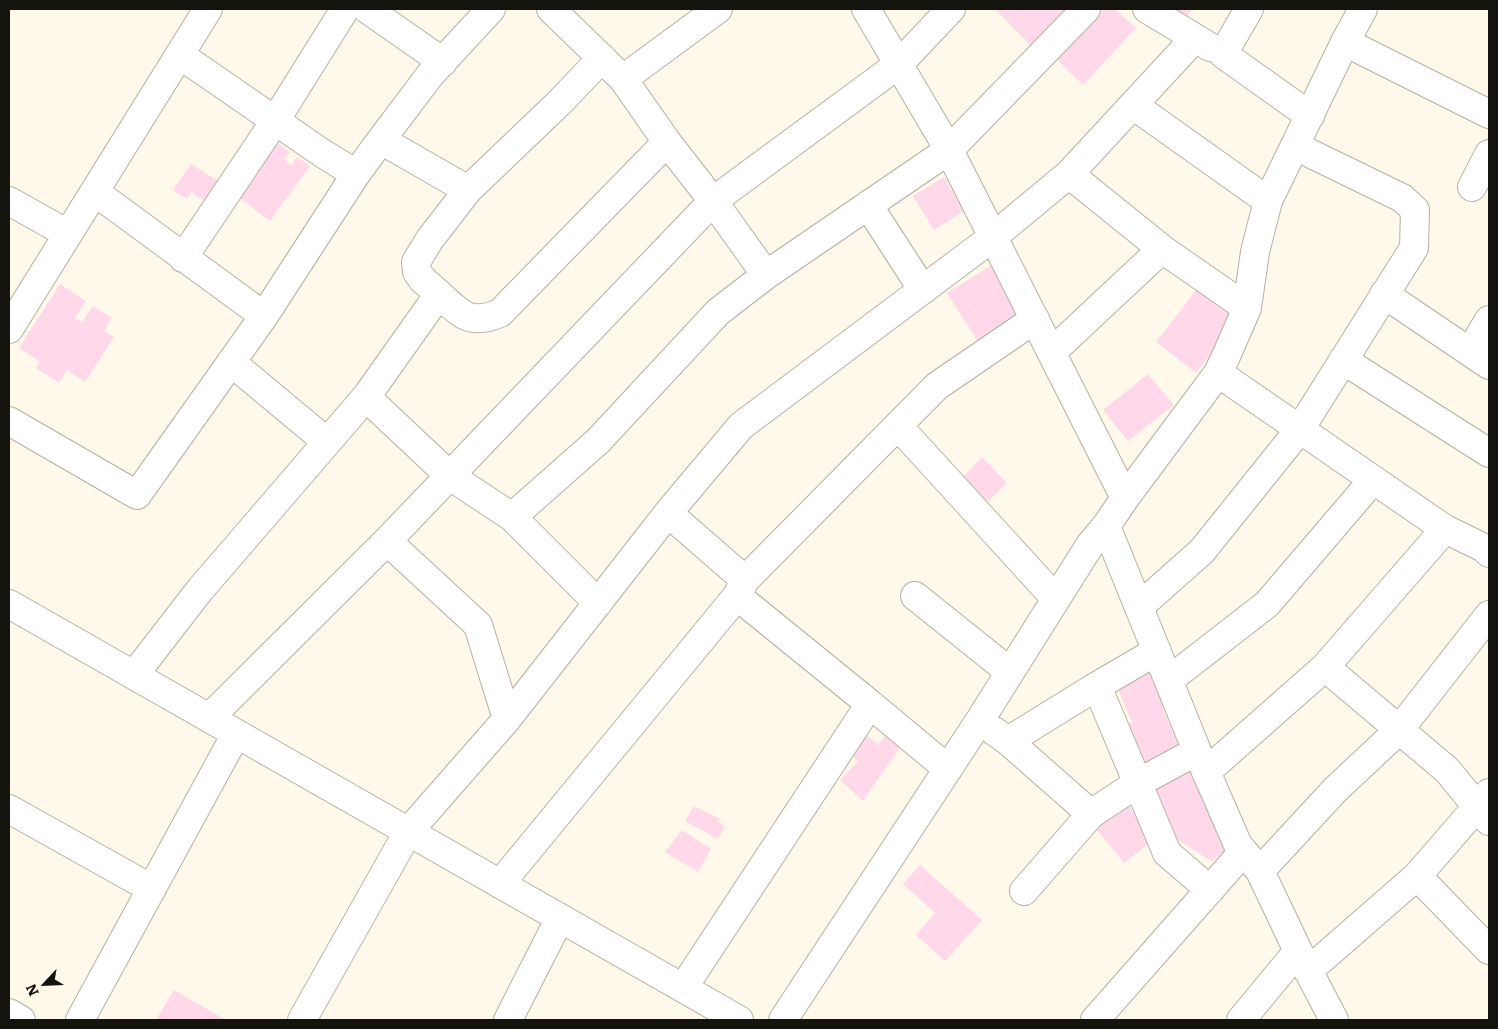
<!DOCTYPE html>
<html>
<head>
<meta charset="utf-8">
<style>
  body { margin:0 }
  #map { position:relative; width:1498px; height:1029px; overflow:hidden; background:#fef9ea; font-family:Literata,serif }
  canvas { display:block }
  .frame { position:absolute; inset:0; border:10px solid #14130e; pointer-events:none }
  .north { position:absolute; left:20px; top:959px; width:50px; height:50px; -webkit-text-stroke:4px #fef9ea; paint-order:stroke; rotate:245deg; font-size:14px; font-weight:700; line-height:20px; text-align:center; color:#14130e }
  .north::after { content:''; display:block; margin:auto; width:18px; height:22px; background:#14130e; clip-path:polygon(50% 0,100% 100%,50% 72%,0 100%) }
</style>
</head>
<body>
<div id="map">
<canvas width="1498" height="1029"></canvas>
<div class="frame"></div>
<div class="north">N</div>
</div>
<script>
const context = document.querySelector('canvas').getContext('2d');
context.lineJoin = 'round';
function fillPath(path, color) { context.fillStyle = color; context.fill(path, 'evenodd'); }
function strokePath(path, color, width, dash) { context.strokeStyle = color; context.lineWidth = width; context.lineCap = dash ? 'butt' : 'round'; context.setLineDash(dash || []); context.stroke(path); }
fillPath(new Path2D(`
  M995,9H1073L1033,48Z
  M1099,9H1115L1136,28L1083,85L1054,57Z
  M1150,9H1192L1180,28Z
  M276,142L290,152L285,160L291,165L297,157L310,166L270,221L237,196Z
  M191,164L220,182L206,202L191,192L187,199L173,190Z
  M944,177L964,211L934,230L913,196Z
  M993,264L1026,317L980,345L947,293Z
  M60,284L86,301L75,318L82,322L93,306L112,318L104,331L114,337L85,382L67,370L59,383L36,368L40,362L19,348Z
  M1197,289L1237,320L1196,373L1156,342Z
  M1148,374L1174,405L1128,441L1103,410Z
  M982,457L1007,483L985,504L961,479Z
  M1149,669L1166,708L1163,709L1180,749L1145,763L1128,724L1132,722L1116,685Z
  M864,733L878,745L888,734L901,746L863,801L840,780L858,761L847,751Z
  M1188,767L1235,846L1211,861L1164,831L1172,826L1150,789Z
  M1124,800L1151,833L1147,845L1124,863L1093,825Z
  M694,806L720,819L718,822L725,826L718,839L685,821Z
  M682,830L711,849L698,872L665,852Z
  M920,865L982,920L945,961L916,935L935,913L903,884Z
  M174,990L226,1020H156Z`), '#ffd9e9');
const minor = new Path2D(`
  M367,9L443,62
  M551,9L623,79L667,142L713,201L766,275
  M866,9L949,150L1125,498
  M1147,9L1210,47
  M1249,9L1223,54L1310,116
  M1345,42L1489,114
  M180,55L322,153L356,174
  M623,79L718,9
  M1133,105L1268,201
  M381,140L468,190
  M1069,174L1162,249
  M1472,187L1489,154
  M95,192L264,316
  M9,201L68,234
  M868,205L923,290
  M183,258L275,121L345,9
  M439,294L423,280L417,272L416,262L430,239L468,190L560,102L602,58
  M1384,294L1489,365
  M9,329L208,9
  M1052,352L1162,249L1247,308
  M1470,352L1489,320
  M1343,360L1489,453
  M231,362L327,442
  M1218,373L1445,529L1484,548L1489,553
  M366,397L450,476L512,517L598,603
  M9,421L137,495L264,316L356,174L381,140L430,75L491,9
  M898,426L1056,599
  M668,513L745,580L737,596L870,704L683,988
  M512,517L598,441L718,312L766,275L949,150L1086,9
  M1106,526L1197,751L1238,845L1260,871L1298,951L1334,1020
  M387,541L478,625L507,719
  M745,580L937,386L1035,319
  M915,596L1010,672
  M1139,607L1202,551L1300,429L1414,248L1415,210L1402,198L1295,146
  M1325,667L1447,770L1489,821
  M134,675L199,591L366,397L439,294C461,314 469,326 500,313L667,142
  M1169,680L1267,604L1373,480
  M1097,686L1157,651
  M870,704L948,769
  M209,718L387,541L713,201L899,64L951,9
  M994,731L1008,741L1091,814L1138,783L1197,751
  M1008,741L1097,686L1167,853L1210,890
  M1206,772L1325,667L1445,529
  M9,809L152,889
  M1260,871L1335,790L1399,730L1489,615
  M1417,876L1489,950
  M500,884L737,596
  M1024,891L1091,814
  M1308,971L1417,876L1489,793
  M9,1013L21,1020
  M80,1020L236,734
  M302,1020L408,832L507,719L668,513L741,426L993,237L1069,174L1195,38
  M508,1020L560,918
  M783,1020L980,720L1090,545L1106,526L1125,498L1218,373L1227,354L1247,308L1255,252L1268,201L1345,42L1363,9
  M1095,1020L1243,852
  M1241,1020L1298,951`);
const tertiary = new Path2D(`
  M9,604L739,1020`);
strokePath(minor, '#b5b0a2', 30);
strokePath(tertiary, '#b5b0a2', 30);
strokePath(minor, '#fff', 28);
strokePath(tertiary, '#fff', 28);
</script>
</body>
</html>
